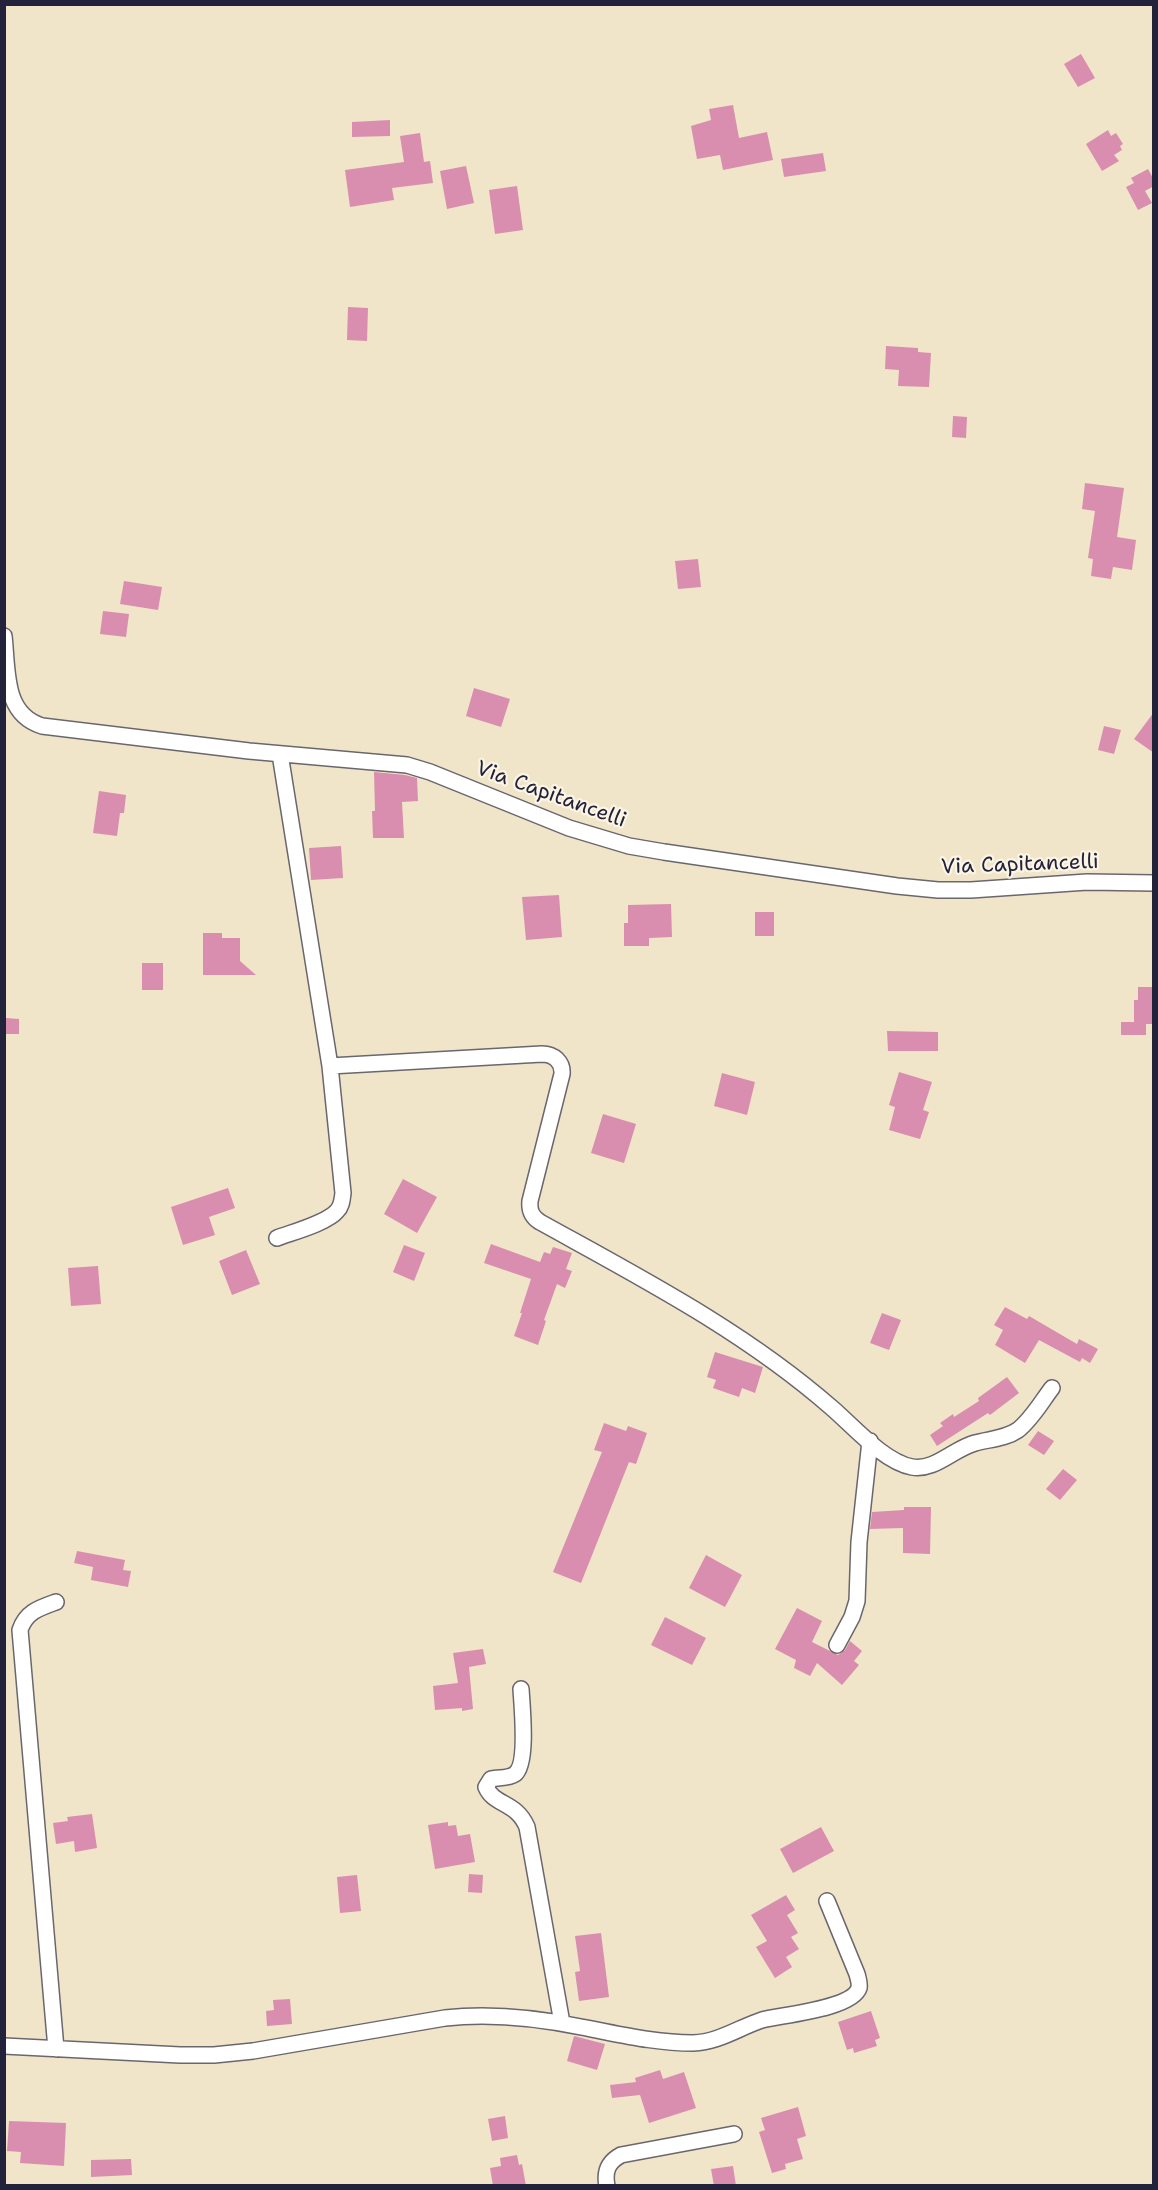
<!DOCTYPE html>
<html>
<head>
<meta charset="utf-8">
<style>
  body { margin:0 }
  #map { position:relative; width:1158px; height:2190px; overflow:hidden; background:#f0e5c9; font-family:"Shantell Sans",sans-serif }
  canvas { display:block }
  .frame { position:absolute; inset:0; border:6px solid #22223b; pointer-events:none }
</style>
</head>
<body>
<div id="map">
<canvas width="1158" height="2190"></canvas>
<div class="frame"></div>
</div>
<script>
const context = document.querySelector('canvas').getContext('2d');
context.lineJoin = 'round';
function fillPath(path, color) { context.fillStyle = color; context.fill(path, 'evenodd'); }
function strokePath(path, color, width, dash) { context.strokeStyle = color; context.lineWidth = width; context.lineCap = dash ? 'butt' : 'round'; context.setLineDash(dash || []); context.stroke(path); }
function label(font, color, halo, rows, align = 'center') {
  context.font = font + ' "Shantell Sans",sans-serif'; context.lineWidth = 4.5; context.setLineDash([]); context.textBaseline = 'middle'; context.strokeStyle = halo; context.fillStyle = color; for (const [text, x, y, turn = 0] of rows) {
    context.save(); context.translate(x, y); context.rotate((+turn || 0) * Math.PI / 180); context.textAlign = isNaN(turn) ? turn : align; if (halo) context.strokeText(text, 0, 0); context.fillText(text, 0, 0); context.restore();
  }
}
fillPath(new Path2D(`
  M1081,54L1095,78L1078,87L1064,64Z
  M733,105L739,138L767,132L773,160L723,170L720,155L697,159L691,126L711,120L709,109Z
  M390,120V136L352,137V122Z
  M1108,130L1111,136L1116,133L1123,144L1120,146L1122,150L1114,155L1119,161L1102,171L1086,144Z
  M420,133L424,162L430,161L433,183L392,188L394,200L350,207L345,170L404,162L400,136Z
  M823,153L826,171L784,177L781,159Z
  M466,166L474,203L447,209L440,171Z
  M1148,169L1154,180V186L1145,191L1152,203L1138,210L1126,187L1134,183L1131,178Z
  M517,186L523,230L495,234L489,190Z
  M348,307L368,308L367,341L347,340Z
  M886,346L918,348V352L931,353L929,387L898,386L899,370L885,369Z
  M953,416L967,417L966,438L952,437Z
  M1085,483L1124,488L1117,537L1136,540L1132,570L1113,567L1111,579L1091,576L1093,559L1088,558L1095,511L1082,509Z
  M698,559L701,587L678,589L675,561Z
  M124,581L162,587L158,610L120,604Z
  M103,611L129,614L126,637L100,634Z
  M474,688L510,699L501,727L466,716Z
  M1154,712V753L1134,739Z
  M1104,726L1121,730L1114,754L1098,750Z
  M374,772L405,775L417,778L418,801L402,802L404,838H373L372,811H375Z
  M99,791L126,795L124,813H120L117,836L93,833Z
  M341,846L343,878L311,880L309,848Z
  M559,895L562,937L526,940L522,897Z
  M671,904L672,937L649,938V946H624V923H628V905Z
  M755,912H774V936H755Z
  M203,933H222V938H240V961L256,975H203Z
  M142,963H163V990H142Z
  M1138,987H1154V1024H1146V1035H1121V1022H1134V1000H1138Z
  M6,1018L19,1019V1034H6Z
  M887,1031L938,1032V1051H888Z
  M899,1072L932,1082L923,1110L929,1112L920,1139L889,1130L895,1107L889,1105Z
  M722,1073L755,1082L747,1115L714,1106Z
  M603,1114L636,1124L624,1163L591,1153Z
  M403,1179L437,1197L417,1233L384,1214Z
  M228,1188L235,1208L209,1217L215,1235L183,1245L171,1207Z
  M491,1244L540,1262L544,1252L550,1254L553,1247L572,1253L566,1269L572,1271L565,1288L557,1284L544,1320L546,1321L538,1345L514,1336L522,1313H520L531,1279L484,1263Z
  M404,1245L425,1253L414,1281L393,1272Z
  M246,1250L260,1284L232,1295L219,1261Z
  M98,1266L101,1304L71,1306L68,1268Z
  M1005,1307L1027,1319L1029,1316L1077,1344L1079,1339L1098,1349L1090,1363L1082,1358L1080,1362L1039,1340L1025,1363L995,1345L1003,1330L994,1325Z
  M882,1313L901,1320L889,1350L870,1343Z
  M715,1352L763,1367L755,1393L742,1388L739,1397L713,1388L716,1380L707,1377Z
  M1007,1377L1019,1393L990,1415L988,1413L937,1446L930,1435L943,1426L940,1423L953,1414L954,1417L979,1401L978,1398Z
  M604,1423L626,1431L628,1426L647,1433L636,1464L629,1462L581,1583L553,1572L602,1452L594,1450Z
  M1038,1431L1054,1441L1044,1455L1028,1445Z
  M1063,1469L1077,1480L1060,1500L1046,1489Z
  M904,1507H931L930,1554L903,1553V1528L870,1529L872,1512L904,1510Z
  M77,1551L125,1560L123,1570L131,1571L128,1587L91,1580L93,1567L74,1563Z
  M706,1555L742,1575L725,1607L689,1588Z
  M797,1608L822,1621L812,1642L838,1655L845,1650L850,1641L862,1651L854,1661L859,1665L842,1685L817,1663L810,1676L794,1668L796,1660L775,1649Z
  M665,1617L706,1638L692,1665L651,1645Z
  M483,1649L486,1664L469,1667L473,1709L462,1711V1708L435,1710L433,1686L458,1683L453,1653Z
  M92,1814L97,1848L75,1852L74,1841L56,1844L53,1823L68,1821L67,1817Z
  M448,1822V1826L456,1825L458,1836L470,1834L475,1862L435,1869L428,1825Z
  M821,1827L834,1851L793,1873L780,1849Z
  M469,1874L483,1875L482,1893L468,1892Z
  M357,1875L361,1911L340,1913L337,1877Z
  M786,1895L795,1910L787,1915L798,1933L791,1937L799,1949L786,1957L792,1967L775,1978L756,1947L767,1941L751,1915Z
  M601,1933L609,1997L579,2001L575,1972L580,1971L575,1936Z
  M290,1999L292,2024L267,2026L266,2011L274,2010L273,2000Z
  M871,2011L880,2038L875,2040L877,2046L854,2053L853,2048L847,2050L838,2022Z
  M574,2036L605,2044L597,2070L567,2061Z
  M660,2070L663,2079L684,2072L696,2108L649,2123L640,2095L612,2098L610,2085L636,2082L635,2078Z
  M798,2107L806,2136L797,2139L803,2159L785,2164L786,2169L772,2173L759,2132L765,2130L761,2118Z
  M505,2116L508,2138L492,2141L488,2119Z
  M9,2121L66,2123L64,2166L20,2163L21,2152L7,2151Z
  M517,2155L519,2165L522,2164L526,2186H493L490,2168L501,2166L500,2158Z
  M131,2159L132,2175L91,2177V2160Z
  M733,2166L736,2186H714L711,2169Z`), '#d98eaf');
const street = new Path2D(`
  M4,636C8,670 3,714 42,726L249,751L407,765L430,772L569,828L629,846L664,852L897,886L938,890H971L1087,882L1154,883
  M330,1066L542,1054C554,1054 563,1062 562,1074L530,1201C529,1211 532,1217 540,1222C641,1278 744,1331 832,1408C853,1426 884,1462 912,1467C935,1471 953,1449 975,1443C989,1439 1005,1439 1018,1430C1032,1419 1042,1401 1052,1388
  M277,1238C293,1232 327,1223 337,1211C342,1206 342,1200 343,1193L330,1066L280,754
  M837,1645L852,1617L857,1601L859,1542L870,1441
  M521,1689C522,1706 528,1764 515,1774C508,1779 499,1777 491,1779L486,1787C494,1806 516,1801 527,1827L562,2023
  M4,2046L180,2055H214L253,2051L445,2018C490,2013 537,2018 581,2027C619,2034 654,2043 693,2043C719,2042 738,2028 762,2020C781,2015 852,2009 859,1988C860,1983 858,1978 857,1974L827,1901
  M56,2049L20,1630C26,1612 39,1608 56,1602
  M607,2186C604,2171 608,2162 621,2155L734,2134`);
strokePath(street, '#6a666d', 18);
strokePath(street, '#fff', 15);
label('21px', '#22223b', '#fcf5e5', [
  ["Via Capitancelli",551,795,20],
  ["Via Capitancelli",1020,865,-2]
]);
</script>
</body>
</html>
